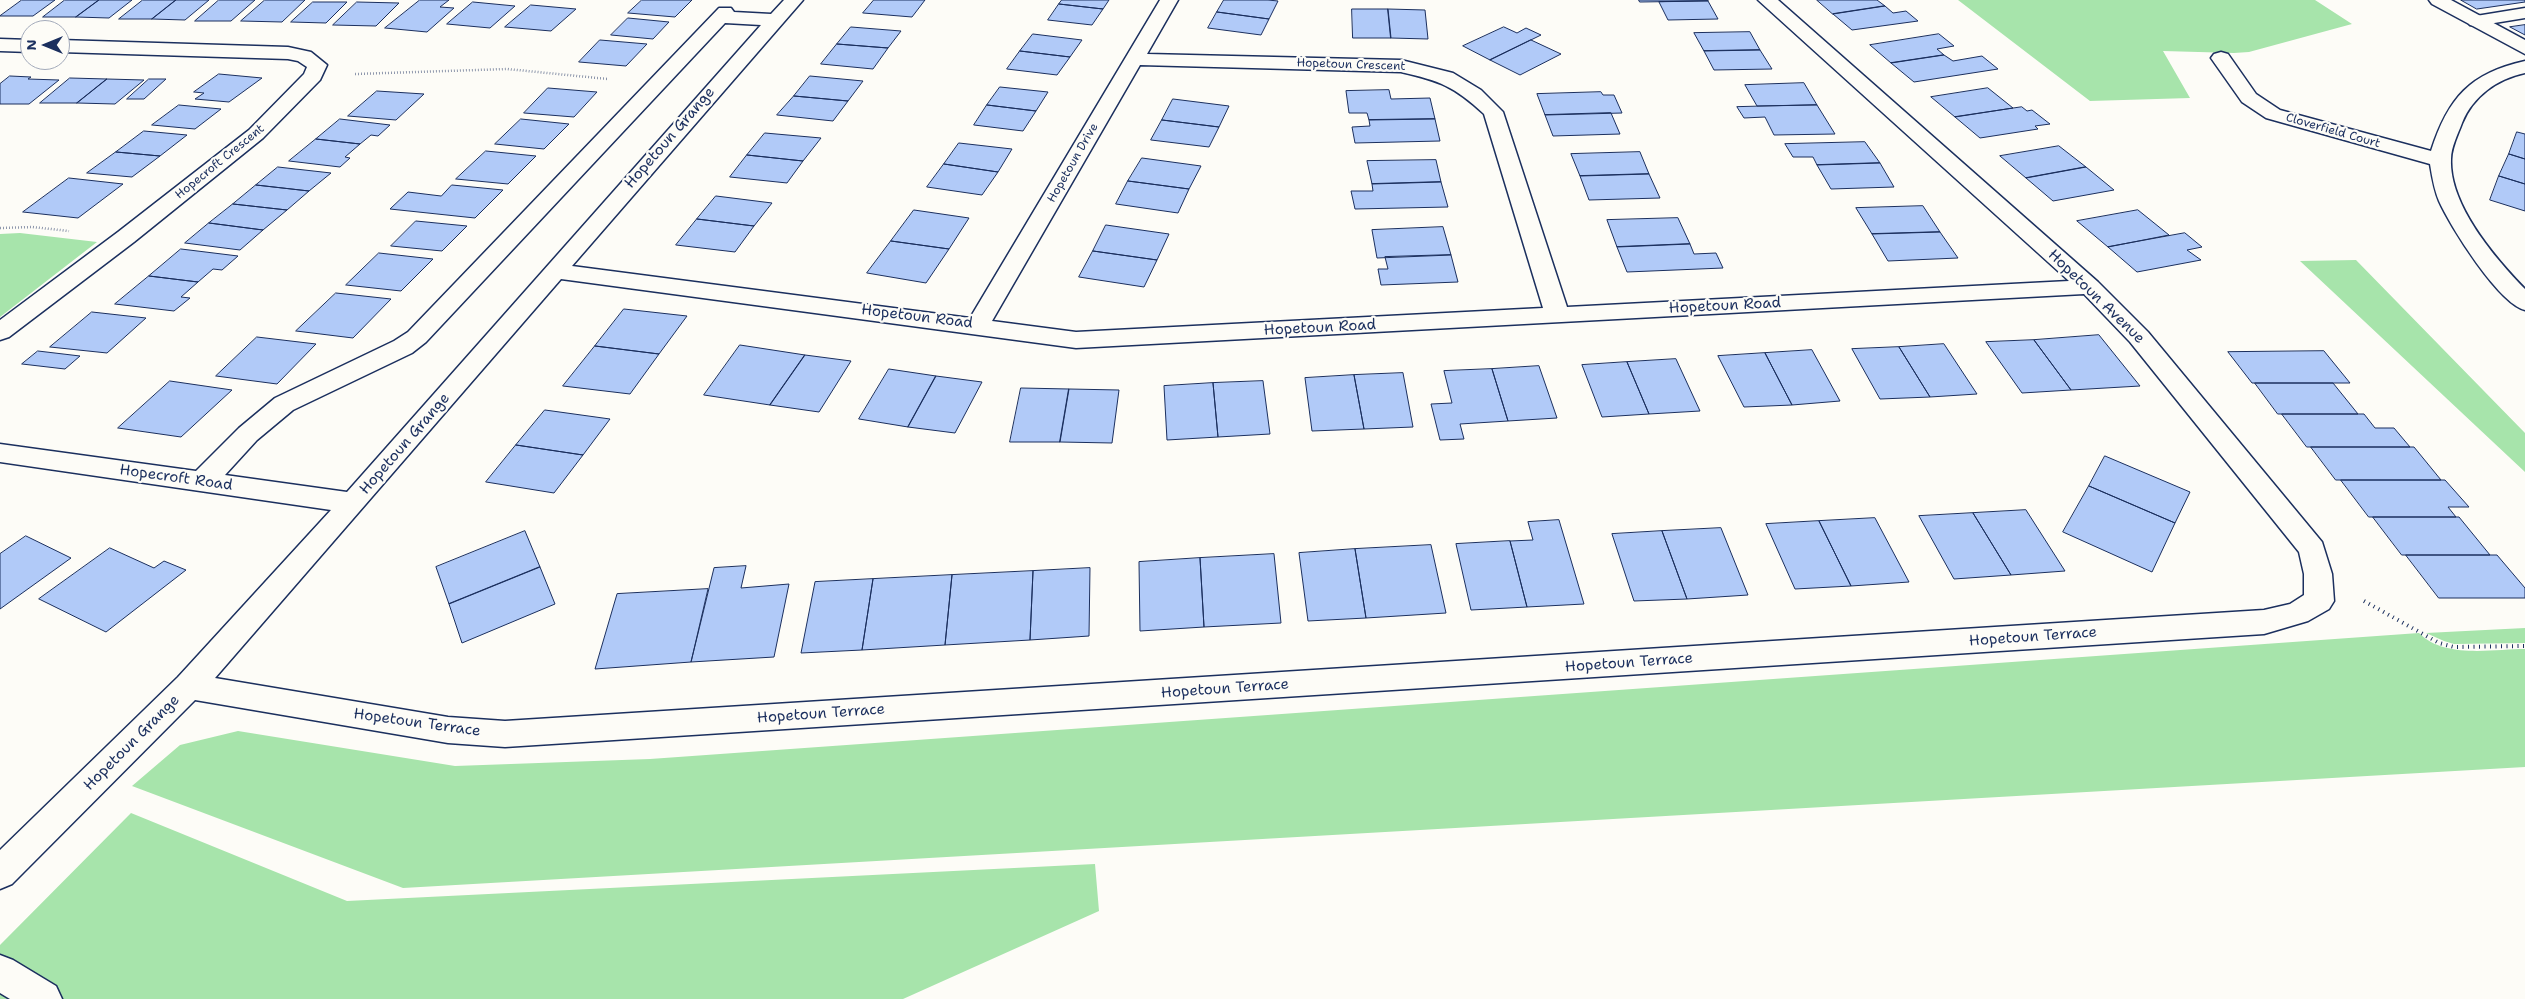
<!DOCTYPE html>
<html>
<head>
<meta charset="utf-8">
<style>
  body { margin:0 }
  #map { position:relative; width:2525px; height:999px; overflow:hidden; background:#fdfcf7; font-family:"Shantell Sans",sans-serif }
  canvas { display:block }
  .north { position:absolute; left:20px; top:20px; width:50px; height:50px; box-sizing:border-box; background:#fdfcf7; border:1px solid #a3aaba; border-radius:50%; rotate:270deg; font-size:14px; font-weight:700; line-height:20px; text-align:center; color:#1b2f5e }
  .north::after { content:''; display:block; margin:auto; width:18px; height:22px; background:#1b2f5e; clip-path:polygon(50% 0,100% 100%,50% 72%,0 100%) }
</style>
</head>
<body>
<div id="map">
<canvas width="2525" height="999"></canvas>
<div class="north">N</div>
</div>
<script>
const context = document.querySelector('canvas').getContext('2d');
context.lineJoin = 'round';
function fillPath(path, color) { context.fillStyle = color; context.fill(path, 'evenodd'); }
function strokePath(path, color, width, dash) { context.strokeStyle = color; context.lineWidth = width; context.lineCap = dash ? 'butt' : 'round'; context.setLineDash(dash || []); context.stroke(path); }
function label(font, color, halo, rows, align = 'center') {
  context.font = font + ' "Shantell Sans",sans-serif'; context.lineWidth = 4.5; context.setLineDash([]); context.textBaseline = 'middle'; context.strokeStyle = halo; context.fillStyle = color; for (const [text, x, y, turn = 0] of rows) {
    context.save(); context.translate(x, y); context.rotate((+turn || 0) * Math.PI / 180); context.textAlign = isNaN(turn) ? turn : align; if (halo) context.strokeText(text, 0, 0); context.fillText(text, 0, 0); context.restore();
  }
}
fillPath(new Path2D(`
  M1958,0H2315L2352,24L2249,52L2234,53L2163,51L2190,98L2090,101Z
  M20,233L97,242L0,317V234Z
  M2356,260L2525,433V472L2300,261Z
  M2525,628V643L2454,644L2444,641L2426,633Z
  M2419,633C2444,659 2493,649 2525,649V767L403,888L132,786L180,745L238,731L455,766L650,759Z
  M131,813L347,901L1095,864L1099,911L903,999H0V945Z`), '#a7e4ab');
const building = new Path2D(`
  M22,0H55L33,16H0Z
  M65,0H99L76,17H43Z
  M99,0H132L109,18L76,17Z
  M143,0H176L152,19H119Z
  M176,0H209L185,20L152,19Z
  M219,0H255L231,21H195Z
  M265,0H305L282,22L241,21Z
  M420,0H449L440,7L454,8L427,32L385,28Z
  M642,0H692L675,17L628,13Z
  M874,0H925L912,17L863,13Z
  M1062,0H1109L1103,9L1059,4Z
  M1224,0H1268L1278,1L1269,19L1217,12Z
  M1639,0H1708V1L1640,2Z
  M1817,0H1877L1885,6L1833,14Z
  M2461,0H2525V2L2477,9Z
  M1708,1L1718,19L1668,20L1659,2Z
  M313,2H347L326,23L291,22Z
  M357,2L399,3L376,26L333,25Z
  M473,2L515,6L490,28L447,24Z
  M1059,4L1103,9L1092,25L1048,20Z
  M531,5L576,9L551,31L505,27Z
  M1885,6L1893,13L1906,11L1918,21L1852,30L1833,14Z
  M1352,9H1388L1391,38H1353Z
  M1388,9L1425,10L1428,39L1391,38Z
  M1217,12L1269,19L1261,35L1208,28Z
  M628,18L669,22L653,39L611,35Z
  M2525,25V35L2510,27Z
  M851,27L901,31L888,48L837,44Z
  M1504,27L1517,33L1526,28L1541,35L1490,60L1463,46Z
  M1750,32L1760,50L1704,51L1694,33Z
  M1033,34L1082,40L1070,57L1020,51Z
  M1939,34L1954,46L1937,49L1944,55L1891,63L1870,45Z
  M600,40L647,44L626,66L579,62Z
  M1531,40L1561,54L1520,75L1490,60Z
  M837,44L888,48L873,69L821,64Z
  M1760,50L1772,69L1714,70L1704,51Z
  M1020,51L1070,57L1057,75L1007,69Z
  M1944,55L1953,61L1982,56L1998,69L1914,82L1891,63Z
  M219,74L262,78L229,102L195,99L204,93L194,92Z
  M10,76L31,77L28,79L59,80L29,104H0V84Z
  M810,76L863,81L848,101L794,96Z
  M70,78L107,79L77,103H40Z
  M107,79L144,80L115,104L77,103Z
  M149,79H166L144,99H127Z
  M1804,83L1817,105L1757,106L1745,85Z
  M1000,87L1048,92L1036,111L987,105Z
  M548,88L597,92L574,117L524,113Z
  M1988,88L2013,108L1955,117L1931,97Z
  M1389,90L1391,99L1430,98L1435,119L1369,120L1367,113H1349L1346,91Z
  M377,91L424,94L396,120L348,116Z
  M1601,92L1603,95H1614L1622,113L1545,115L1537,94Z
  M794,96L848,101L833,121L777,115Z
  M1173,99L1229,106L1219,127L1162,120Z
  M179,105L221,109L195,129L152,125Z
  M987,105L1036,111L1023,131L974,125Z
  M1817,105L1835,134L1774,135L1765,117L1744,118L1737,107Z
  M2022,107L2027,111L2032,110L2050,124L2035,126L2038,129L1980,138L1955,117Z
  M1611,113L1620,134L1553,136L1545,115Z
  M340,119L390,125L378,136L371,135L360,144L316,139Z
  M521,119L569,124L544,149L495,144Z
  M1435,119L1440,141L1355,143L1352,127L1370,126L1369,120Z
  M1162,120L1219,127L1209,147L1151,140Z
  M144,131L187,135L160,156L116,152Z
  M2517,132L2525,134V159L2509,154Z
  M765,133L821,138L803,161L747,155Z
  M316,139L360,144L345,157L350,158L340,167L289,161Z
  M1865,142L1880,163L1817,165L1813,157H1793L1785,144Z
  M959,143L1012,149L998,172L944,164Z
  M2059,146L2086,167L2026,178L2000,156Z
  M486,151L536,156L508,184L456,179Z
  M116,152L160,156L132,177L87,173Z
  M1640,152L1649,174L1580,176L1571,154Z
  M2509,154L2525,159V184L2499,176Z
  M747,155L803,161L787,183L730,177Z
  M1142,158L1201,166L1189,189L1128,181Z
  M1436,160L1441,182L1372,184L1367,161Z
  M1880,163L1894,187L1831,189L1817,165Z
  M944,164L998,172L982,195L927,187Z
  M278,167L331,173L309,191L256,185Z
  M2086,167L2114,190L2053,201L2026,178Z
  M1649,174L1660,198L1589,200L1580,176Z
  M2499,176L2525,184V211L2490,200Z
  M69,178L123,184L78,218L23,212Z
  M1128,181L1189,189L1178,213L1116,204Z
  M1441,182L1448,207L1355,209L1351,191H1373L1372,184Z
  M256,185L309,191L287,210L233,204Z
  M452,185L503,190L475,218L390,209L408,192L441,196Z
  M716,196L772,203L754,226L697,219Z
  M233,204L287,210L263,230L209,223Z
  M1923,206L1940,232L1872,234L1856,208Z
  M914,210L969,218L949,249L891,241Z
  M2138,210L2169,235L2108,247L2077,221Z
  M1678,218L1690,244L1617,247L1607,220Z
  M697,219L754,226L735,252L676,245Z
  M416,221L467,226L442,251L391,246Z
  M209,223L263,230L240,250L185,243Z
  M1106,225L1169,234L1157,260L1093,251Z
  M1443,227L1451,255L1377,258L1372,230Z
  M1940,232L1958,258L1888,261L1872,234Z
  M2185,233L2202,247L2187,250L2201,260L2137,272L2108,247Z
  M891,241L949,249L926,283L867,273Z
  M1690,244L1694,254L1716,253L1723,268L1627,272L1617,247Z
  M181,249L238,256L222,270L213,269L198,282L149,276Z
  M1093,251L1157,260L1144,287L1079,277Z
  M379,253L433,259L401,291L346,285Z
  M1451,255L1458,282L1381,285L1378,269H1388L1385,257Z
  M149,276L198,282L181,297L190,298L174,311L115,304Z
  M336,293L391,299L353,338L296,331Z
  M624,309L687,316L659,354L595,346Z
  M92,312L146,318L107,353L50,347Z
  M2099,335L2140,386L2071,390L2034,340Z
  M257,337L316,344L277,384L216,376Z
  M2034,340L2071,390L2022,393L1986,342Z
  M1944,344L1977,394L1930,397L1899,347Z
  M740,345L805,355L770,405L704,395Z
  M595,346L659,354L630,394L563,386Z
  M1899,347L1930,397L1880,399L1852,349Z
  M1812,350L1840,401L1792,405L1765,353Z
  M38,351L80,356L65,369L22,364Z
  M2324,351L2350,383H2252L2228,352Z
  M1765,353L1792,405L1744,407L1718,356Z
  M805,355L851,361L819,412L770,405Z
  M1676,359L1700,411L1649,414L1627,362Z
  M1627,362L1649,414L1602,417L1582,365Z
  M1539,366L1557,418L1508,421L1492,369Z
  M889,369L936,376L908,427L859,419Z
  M1492,369L1508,421L1460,424L1464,439L1440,440L1431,404L1452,403L1444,371Z
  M1403,373L1413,427L1364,429L1354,375Z
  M1354,375L1364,429L1312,431L1305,378Z
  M936,376L982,382L955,433L908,427Z
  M170,381L232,390L181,437L118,428Z
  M1263,381L1270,434L1218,437L1213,383Z
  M1213,383L1218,437L1167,440L1164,386Z
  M2255,383H2333L2358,414H2278Z
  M1021,388L1069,389L1060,442H1010Z
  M1069,389L1119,390L1112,443L1060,442Z
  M545,410L610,419L583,455L516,445Z
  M2282,414H2364L2375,428H2394L2410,447H2307Z
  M516,445L583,455L554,493L486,482Z
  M2311,447H2414L2441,480H2336Z
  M2105,456L2190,492L2175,523L2089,486Z
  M2341,480H2445L2469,507H2448L2456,517H2369Z
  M2089,486L2175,523L2152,572L2063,532Z
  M2026,510L2065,571L2011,575L1973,513Z
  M1973,513L2011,575L1954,579L1919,516Z
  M2373,517H2459L2490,555H2402Z
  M1875,518L1909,582L1851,586L1819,521Z
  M1559,520L1584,604L1527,607L1510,541L1533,540L1528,522Z
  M1819,521L1851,586L1795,589L1766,524Z
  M1721,528L1748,595L1687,599L1662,531Z
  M525,531L540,567L449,604L436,567Z
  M1662,531L1687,599L1634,601L1612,534Z
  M26,536L71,558L0,609V554Z
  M1510,541L1527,607L1471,610L1456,544Z
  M1431,545L1446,613L1366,618L1355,549Z
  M110,548L154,568L164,561L186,570L106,632L39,599Z
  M1355,549L1366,618L1308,621L1299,553Z
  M1274,554L1281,623L1204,627L1200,558Z
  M2406,555H2497L2525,588V598H2439Z
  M1200,558L1204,627L1140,631L1139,562Z
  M746,566L741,588L789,584L774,657L691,662L714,568Z
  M540,567L555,604L462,643L449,604Z
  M1090,568L1089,636L1030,640L1033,571Z
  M1033,571L1030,640L945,645L952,575Z
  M952,575L945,645L862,650L873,579Z
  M873,579L862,650L801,653L815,582Z
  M708,589L691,662L595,669L617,594Z`);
fillPath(building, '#b1caf8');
strokePath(building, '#1b2f5e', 1);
const service = new Path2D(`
  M2525,8V18L2476,26L2470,25L2467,21L2470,17L2476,16Z
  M0,955L13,960L56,986L62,999H10L0,993Z`);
const minor = new Path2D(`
  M784,0H803L572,266L970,318L1160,0H1178L1147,54L1401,60L1453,73L1481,90L1503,112L1567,307L2069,281L1758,0H1778L2098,282L2148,332L2322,542L2332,574L2334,601L2329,609L2308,621L2264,634L505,747L448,743L195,700L12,884L0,889V850L178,677L331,510L0,462V444L196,471L239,428L275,398L394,341L408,332L719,8H731L734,12L771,14ZM725,23L761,25L347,492L225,475L257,440L293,410L412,353L426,342ZM1140,65L1401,72C1440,81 1454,86 1484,114L1543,308L1076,332L992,321ZM561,279L1076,348L2084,294L2130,342L2299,552L2304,574V595L2290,604L2264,610L505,721L448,717L215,678Z
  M2429,0H2451L2525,40V54L2432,4Z
  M0,39L30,40V52L0,51Z
  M60,40L288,47L311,52L327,65L320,80L263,138L134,242L9,337L0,340V320L118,232L249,130L304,74L307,67L298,61L288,59L60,52Z
  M2221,52L2228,54L2256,94L2280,110L2431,151C2448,98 2470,73 2525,61V73C2497,79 2473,96 2462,123C2458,134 2451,147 2451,159C2449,205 2495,258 2525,289V310C2499,304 2450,226 2439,201C2434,189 2432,176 2430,164L2266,118L2242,102L2211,58L2214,54Z`);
strokePath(service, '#1b2f5e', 3);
strokePath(minor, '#1b2f5e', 3);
strokePath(new Path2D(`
  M355,74L507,69L608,79
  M0,228L32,227L69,231`), '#1b2f5e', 2.5, [0.5, 2.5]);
strokePath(new Path2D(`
  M2364,601L2439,643L2454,647L2525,646`), '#1b2f5e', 4, [1, 4.5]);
fillPath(service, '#fdfcf7');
fillPath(minor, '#fdfcf7');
label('12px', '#1b2f5e', '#fdfcf7', [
  ["Hopetoun Crescent",1351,65,2],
  ["Cloverfield Court",2333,131,16],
  ["Hopecroft Crescent",220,162,-39],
  ["Hopetoun Drive",1073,163,-60]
]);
label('15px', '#1b2f5e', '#fdfcf7', [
  ["Hopetoun Grange",670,138,-49],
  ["Hopetoun Avenue",2096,297,44],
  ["Hopetoun Road",1725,306,-3],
  ["Hopetoun Road",917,317,7],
  ["Hopetoun Road",1320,328,-3],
  ["Hopetoun Grange",405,444,-49],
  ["Hopecroft Road",176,478,8],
  ["Hopetoun Terrace",2033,637,-4],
  ["Hopetoun Terrace",1629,663,-4],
  ["Hopetoun Terrace",1225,689,-4],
  ["Hopetoun Terrace",821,714,-4],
  ["Hopetoun Terrace",417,723,8],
  ["Hopetoun Grange",132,743,-45]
]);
</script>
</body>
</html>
